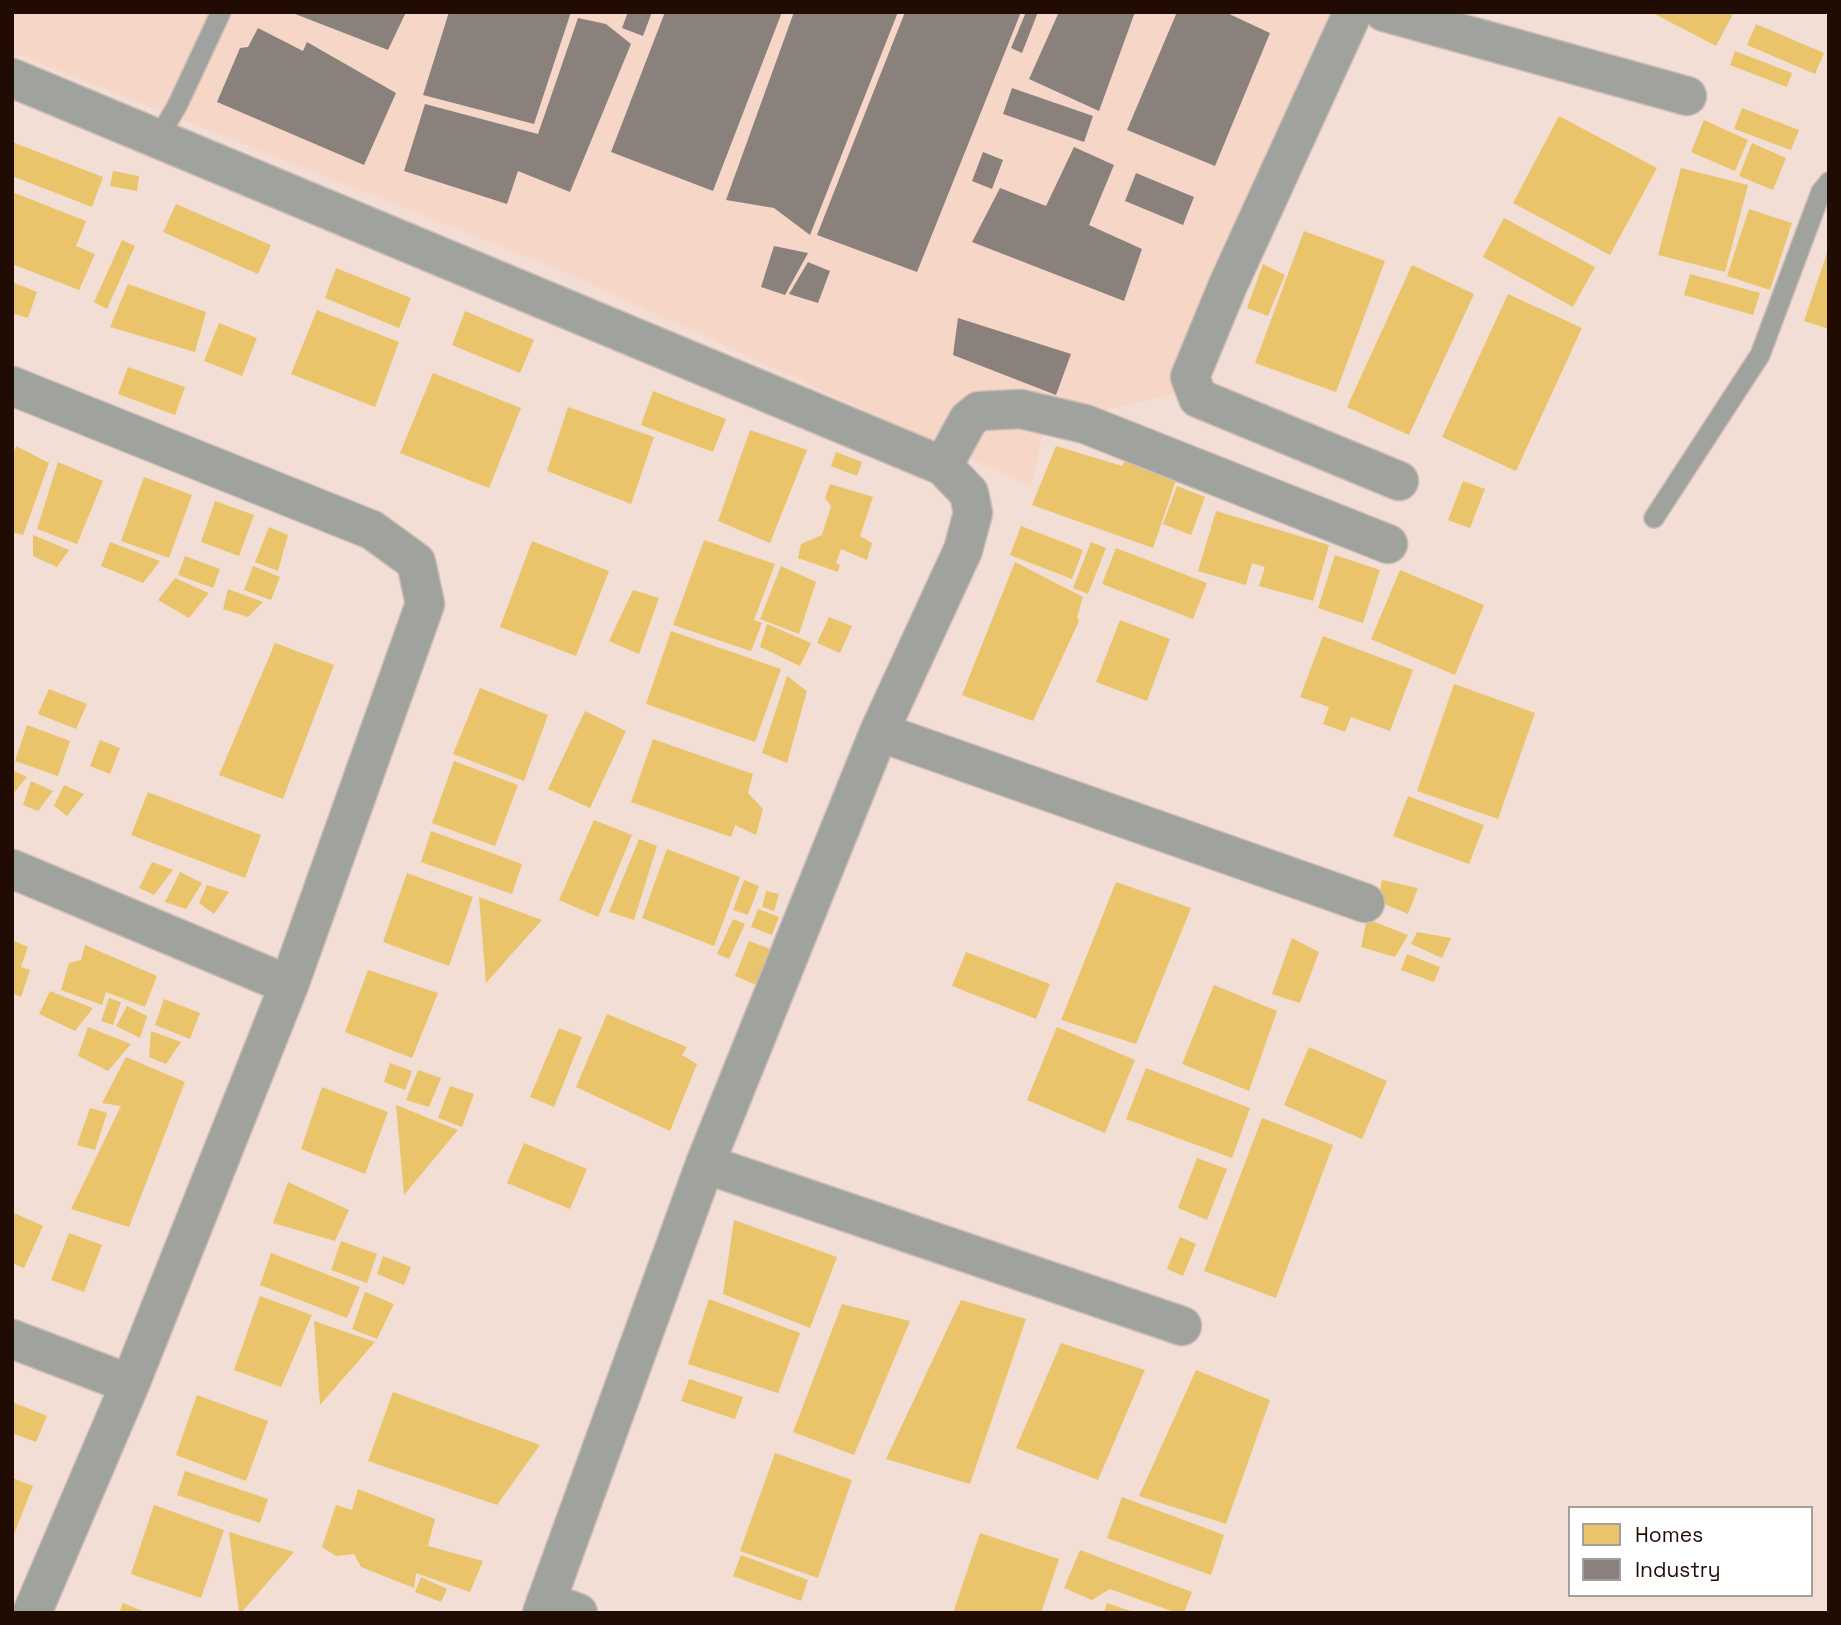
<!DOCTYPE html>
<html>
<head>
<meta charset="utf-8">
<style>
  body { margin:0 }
  #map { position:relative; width:1841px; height:1625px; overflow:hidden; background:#f2ded4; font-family:"Space Grotesk",sans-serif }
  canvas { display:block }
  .frame { position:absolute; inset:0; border:14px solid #210c03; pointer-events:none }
  .legend { position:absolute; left:1568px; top:1506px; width:245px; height:91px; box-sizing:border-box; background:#fff; border:2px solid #a69e9a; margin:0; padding:9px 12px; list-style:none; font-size:21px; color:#210c03 }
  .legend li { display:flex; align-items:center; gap:14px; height:35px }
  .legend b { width:35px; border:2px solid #a69e9a }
</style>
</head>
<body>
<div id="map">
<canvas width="1841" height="1625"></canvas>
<div class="frame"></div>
<ul class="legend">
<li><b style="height:19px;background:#e9c46a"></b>Homes</li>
<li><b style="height:19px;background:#8a817c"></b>Industry</li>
</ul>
</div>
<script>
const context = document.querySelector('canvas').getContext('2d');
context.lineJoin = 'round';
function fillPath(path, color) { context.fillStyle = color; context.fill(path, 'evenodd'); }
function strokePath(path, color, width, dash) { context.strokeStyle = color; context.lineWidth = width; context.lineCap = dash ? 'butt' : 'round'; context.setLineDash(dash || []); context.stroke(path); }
fillPath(new Path2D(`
  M12,12H1355L1187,391L1045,424L1031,486L558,269L12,52Z`), '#f6d6c6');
fillPath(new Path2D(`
  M1651,12H1734L1716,46Z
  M1756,24L1824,53L1815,74L1747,45Z
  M1735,51L1792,73L1787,87L1730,65Z
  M1742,108L1799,130L1791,150L1734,129Z
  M1559,116L1657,168L1610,255L1513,203Z
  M1704,120L1748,140L1735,171L1691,152Z
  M12,142L103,177L92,207L12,176Z
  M1752,143L1786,158L1773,190L1739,176Z
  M1681,168L1748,185L1725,272L1658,255Z
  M113,171L139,176L137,191L110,186Z
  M12,192L86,221L76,246L95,254L79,290L12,264Z
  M176,204L271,245L258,274L163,232Z
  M1749,209L1792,223L1770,290L1727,276Z
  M1504,218L1595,267L1573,307L1483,257Z
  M1304,231L1385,261L1336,392L1255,363Z
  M122,240L135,246L107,309L94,302Z
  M1829,247V329L1804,321Z
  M1263,264L1285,275L1268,316L1247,308Z
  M1412,265L1474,294L1409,435L1347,407Z
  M336,268L411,298L399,328L325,298Z
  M1690,274L1760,293L1753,315L1684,295Z
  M12,282L37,292L28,318L12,313Z
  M128,284L206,312L195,352L110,327Z
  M1508,294L1582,328L1516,471L1442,437Z
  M317,310L399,342L375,407L291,374Z
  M465,311L534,340L520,373L452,345Z
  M219,323L257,338L242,376L204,361Z
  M128,367L185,387L175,415L118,394Z
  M433,373L521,408L489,488L400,453Z
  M653,391L726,419L713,452L641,425Z
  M568,407L654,437L631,504L547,471Z
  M750,430L807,450L770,543L718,521Z
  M16,446L49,463L23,535L12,532V458Z
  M1056,446L1122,466L1126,459L1176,480L1153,548L1032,505Z
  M836,452L862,462L857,476L831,466Z
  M58,462L103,481L77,544L37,529Z
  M144,477L192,495L169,558L121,541Z
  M1463,481L1485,489L1470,528L1448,520Z
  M830,484L873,497L860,536L872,543L867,560L841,549L836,563L840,565L838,572L798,558L801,544L822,535L831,506L825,498Z
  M1177,486L1205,497L1191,535L1163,524Z
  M215,501L254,515L239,556L201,542Z
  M1216,511L1329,545L1313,601L1259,586L1265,567L1252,563L1246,585L1198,571Z
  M1021,526L1083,550L1072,579L1010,555Z
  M269,527L288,535L278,571L255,562Z
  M33,535L69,550L57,567L33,556Z
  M704,540L775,564L754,620L762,623L751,651L673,625Z
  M532,541L609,571L576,656L500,627Z
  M110,542L160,561L143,583L101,566Z
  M1091,542L1106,548L1088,594L1073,588Z
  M1116,548L1207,583L1193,619L1102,584Z
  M1335,555L1380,570L1363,623L1318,608Z
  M185,556L220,569L213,588L178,575Z
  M1015,562L1083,597L1077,617L1079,621L1033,721L962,695Z
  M253,566L280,577L271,600L244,590Z
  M781,566L816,582L799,634L760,619Z
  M1400,570L1484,605L1455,675L1371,639Z
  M175,578L209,593L189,618L158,600Z
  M228,589L263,602L248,617L223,609Z
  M633,590L659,598L639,654L609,641Z
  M829,617L852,626L840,653L817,643Z
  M1120,620L1170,639L1147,701L1096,682Z
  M767,624L811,643L800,666L760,647Z
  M671,631L781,669L755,742L646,704Z
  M1323,636L1413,670L1390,731L1351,717L1345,732L1323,724L1329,707L1300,697Z
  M275,643L334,665L283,799L219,775Z
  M787,676L807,691L787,763L762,753Z
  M1454,684L1535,713L1498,819L1417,791Z
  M480,688L548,715L524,781L453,754Z
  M49,689L87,704L76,729L38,714Z
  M585,711L626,731L590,808L548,789Z
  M27,725L70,741L58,776L15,761Z
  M653,739L753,774L748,793L763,809L756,835L735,825L731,837L631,802Z
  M100,740L120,748L110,774L90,766Z
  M454,761L518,785L495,846L432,823Z
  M12,770L27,777L12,795Z
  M31,781L53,791L38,811L23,805Z
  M64,785L84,794L67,816L54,806Z
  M148,792L261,835L245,878L131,835Z
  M1408,796L1484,825L1469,864L1393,836Z
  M594,820L632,835L598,917L559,900Z
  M431,831L522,864L512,894L421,862Z
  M639,839L657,846L634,920L609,912Z
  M667,849L740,877L714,946L642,918Z
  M152,862L173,870L154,895L139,888Z
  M180,872L202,883L186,909L165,902Z
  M407,873L473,897L449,966L383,942Z
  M744,880L759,886L748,915L733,910Z
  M1382,880L1418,888L1408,914L1378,901Z
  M1116,882L1191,908L1136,1044L1061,1020Z
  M207,885L229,892L214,914L199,903Z
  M766,891L779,894L774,911L762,907Z
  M479,897L542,920L486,983Z
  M758,909L779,917L772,935L751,927Z
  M733,919L745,924L729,959L717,954Z
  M1367,919L1408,935L1395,957L1361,947Z
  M1417,932L1451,938L1442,958L1411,944Z
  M1292,938L1319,952L1300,1003L1272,994Z
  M12,940L28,947L21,967L30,970L21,997L12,993Z
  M749,941L773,950L759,986L735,976Z
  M85,945L157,976L145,1007L106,992L102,1005L61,990L69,963L81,960Z
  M966,952L1050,984L1036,1019L952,986Z
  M1407,954L1440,967L1434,982L1401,970Z
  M368,970L438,993L412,1058L345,1032Z
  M1214,985L1277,1011L1249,1091L1182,1064Z
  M50,991L93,1008L75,1031L39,1014Z
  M109,998L121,1002L113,1025L101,1021Z
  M164,999L200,1013L190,1039L155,1025Z
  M127,1006L147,1016L140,1038L116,1026Z
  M607,1014L687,1047L682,1055L697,1064L670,1131L576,1087Z
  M88,1027L131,1044L108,1071L78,1056Z
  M1057,1027L1135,1060L1105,1133L1027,1100Z
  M559,1028L582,1037L554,1107L530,1097Z
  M151,1031L181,1042L166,1064L149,1057Z
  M1309,1047L1387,1081L1362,1139L1284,1105Z
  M126,1057L185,1082L129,1227L71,1209L121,1106L102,1103Z
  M390,1063L412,1071L405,1090L384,1082Z
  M1146,1068L1250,1108L1232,1158L1126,1119Z
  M418,1070L441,1078L429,1107L406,1100Z
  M450,1086L474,1094L462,1127L438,1118Z
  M322,1087L388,1112L365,1174L301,1149Z
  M396,1105L458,1130L404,1195Z
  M90,1108L107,1113L95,1150L77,1145Z
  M1262,1118L1333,1145L1276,1298L1204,1271Z
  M524,1143L587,1169L570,1209L507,1183Z
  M1197,1158L1227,1169L1207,1220L1178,1208Z
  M288,1182L349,1210L335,1241L273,1223Z
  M12,1212L43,1226L24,1268L12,1263Z
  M734,1220L837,1257L810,1328L723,1294Z
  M69,1233L102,1245L84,1292L51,1280Z
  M1180,1237L1196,1244L1183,1276L1167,1269Z
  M341,1241L377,1254L367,1283L331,1270Z
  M271,1253L360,1287L347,1318L260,1285Z
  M383,1256L411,1267L404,1285L377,1274Z
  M365,1292L394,1304L377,1339L352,1329Z
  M260,1296L312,1315L281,1387L234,1370Z
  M709,1299L800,1333L778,1393L688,1364Z
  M961,1300L1026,1319L970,1484L886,1459Z
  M842,1304L910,1321L854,1455L793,1432Z
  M314,1321L375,1342L320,1405Z
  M1061,1343L1145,1370L1098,1480L1016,1448Z
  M1196,1370L1270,1400L1226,1524L1139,1496Z
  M689,1379L743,1397L735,1419L681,1401Z
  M393,1392L540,1445L497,1505L368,1461Z
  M197,1395L268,1421L246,1481L176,1455Z
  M12,1402L47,1416L36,1442L12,1433Z
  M775,1453L852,1480L818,1578L740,1551Z
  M185,1471L268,1499L260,1523L177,1495Z
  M12,1478L33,1486L12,1539Z
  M358,1489L435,1519L428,1546L483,1561L470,1592L416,1573L414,1588L361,1567L354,1554L336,1556L322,1547L336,1505L352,1510Z
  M1122,1497L1224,1535L1211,1575L1107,1538Z
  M154,1505L224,1530L201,1598L131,1574Z
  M229,1532L294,1552L241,1613H239Z
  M980,1533L1059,1559L1041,1613H953Z
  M1080,1550L1192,1592L1184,1613H1177L1110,1589L1092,1600L1064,1588Z
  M741,1555L808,1580L801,1601L733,1576Z
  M421,1577L447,1589L441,1602L415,1592Z
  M123,1603L148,1613H119Z
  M1107,1603L1134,1612V1613H1104Z`), '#e9c46a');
fillPath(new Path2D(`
  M290,12H406L388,50Z
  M449,12H571L534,124L423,95Z
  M628,12H652L643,36L622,28Z
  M665,12H782L713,191L611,152Z
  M794,12H898L810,235L774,208L726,200Z
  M905,12H1021L917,272L817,235Z
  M1026,12H1038L1022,53L1011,48Z
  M1059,12H1135L1099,111L1029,79Z
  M1177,12H1225L1270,33L1215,166L1127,130Z
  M578,18L606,24L631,44L570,192L518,171L507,204L404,171L425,104L538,134Z
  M258,28L303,51L307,42L396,93L364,165L217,102L240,48L248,47Z
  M1012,88L1093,116L1084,142L1003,114Z
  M1074,147L1114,165L1089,225L1142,249L1124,301L972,242L1000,188L1046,206Z
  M983,152L1003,160L992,189L972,181Z
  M1136,173L1194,197L1183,225L1125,201Z
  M774,246L808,253L785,295L761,287Z
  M808,262L830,271L818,303L789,294Z
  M958,318L1071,354L1056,395L953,355Z`), '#8a817c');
const lane = new Path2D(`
  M158,138L177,106L221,12
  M1654,518L1760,355L1821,192L1829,182`);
const street = new Path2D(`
  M1353,12L1228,285L1190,377L1198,398L1399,481
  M1384,12L1687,96
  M12,78L943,466L969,493L973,513L963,550L879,732L705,1164L542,1613
  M12,386L372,530L416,562L425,604L289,985L130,1384L32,1613
  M943,466L968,420L979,411L1021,409L1085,424L1388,544
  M879,732L1365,903
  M12,869L289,985
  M705,1164L1182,1326
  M12,1339L130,1384
  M546,1601L578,1613`);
strokePath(lane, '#cebdb5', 22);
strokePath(street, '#cebdb5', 41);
strokePath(lane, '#a0a29d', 19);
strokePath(street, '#a0a29d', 38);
</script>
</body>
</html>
